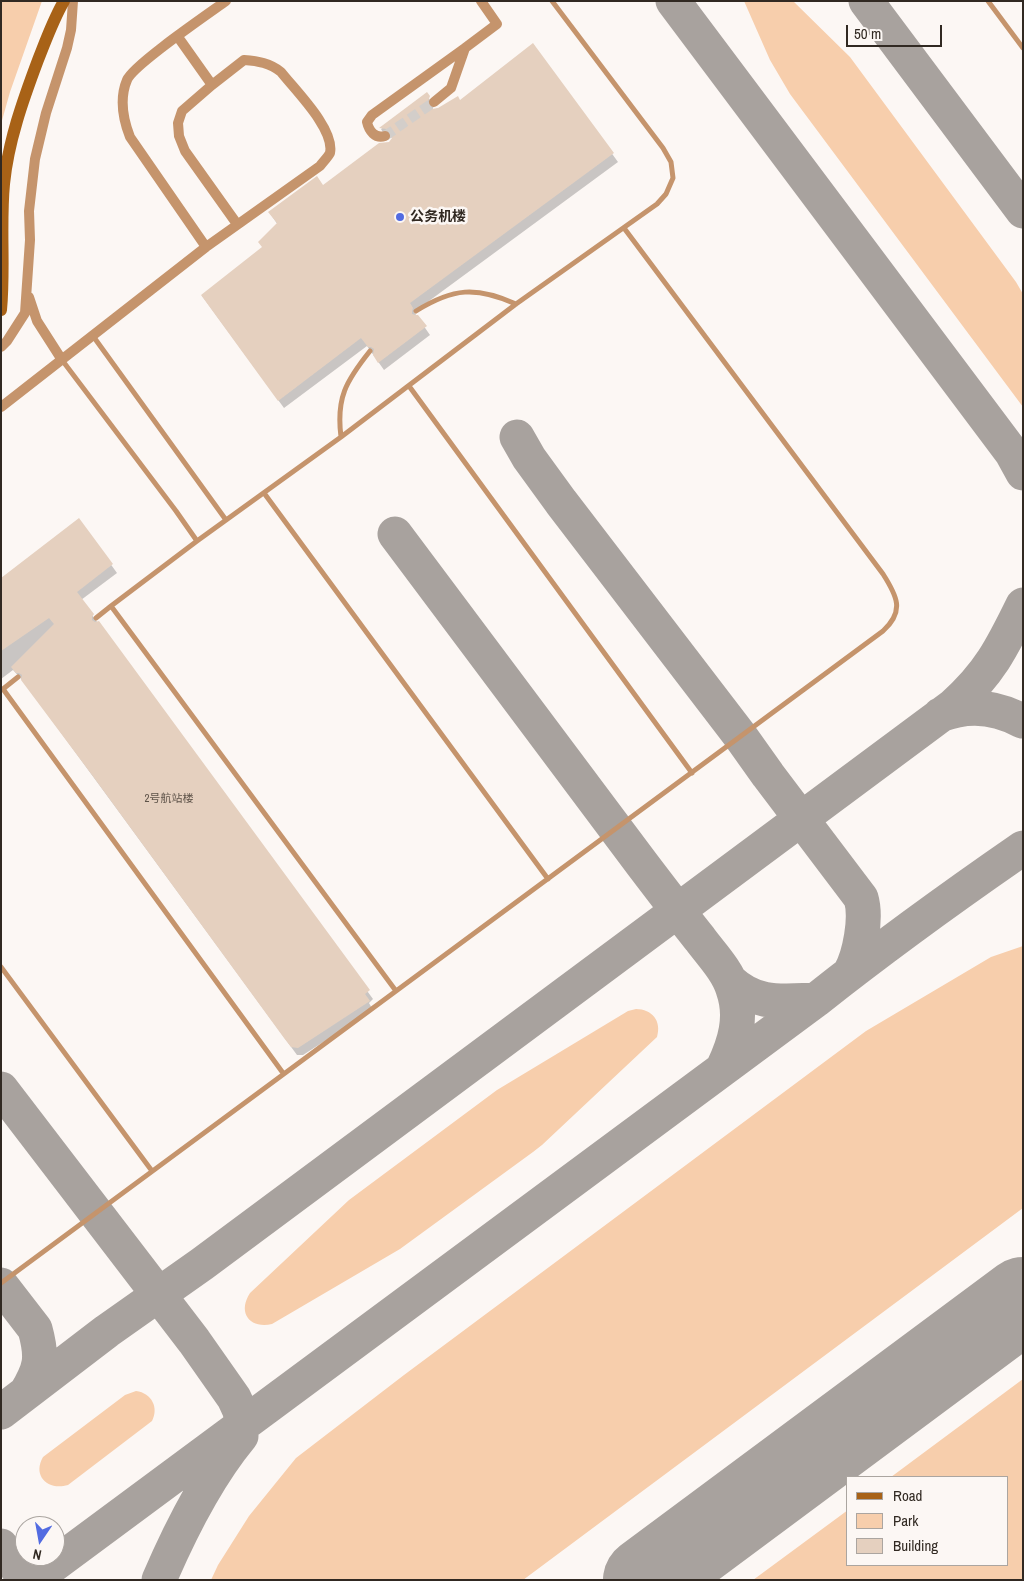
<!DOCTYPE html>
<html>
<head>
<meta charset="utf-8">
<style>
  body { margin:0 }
  #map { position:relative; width:1024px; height:1581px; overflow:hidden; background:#fcf7f4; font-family:"Archivo Narrow",sans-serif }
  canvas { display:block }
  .frame { position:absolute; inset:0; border:2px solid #312922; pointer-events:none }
  .legend { position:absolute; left:846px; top:1476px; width:162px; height:90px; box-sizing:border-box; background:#fcf7f4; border:1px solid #aba5a0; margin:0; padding:6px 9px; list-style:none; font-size:15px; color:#312922 }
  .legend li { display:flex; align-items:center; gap:10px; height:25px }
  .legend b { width:25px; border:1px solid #aba5a0 }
  .north { position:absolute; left:15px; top:1516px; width:50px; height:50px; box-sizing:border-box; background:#fcf7f4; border:1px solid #aba5a0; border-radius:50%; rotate:192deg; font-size:14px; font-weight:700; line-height:20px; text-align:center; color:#312922 }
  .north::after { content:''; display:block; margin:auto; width:18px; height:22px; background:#526be1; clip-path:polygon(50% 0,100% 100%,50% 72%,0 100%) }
  .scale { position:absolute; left:846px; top:25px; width:96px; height:22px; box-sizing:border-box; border:2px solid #312922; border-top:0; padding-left:6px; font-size:15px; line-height:18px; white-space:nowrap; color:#312922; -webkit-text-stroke:4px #fcf7f4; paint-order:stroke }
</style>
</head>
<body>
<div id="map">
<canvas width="1024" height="1581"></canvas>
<div class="frame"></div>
<ul class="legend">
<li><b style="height:6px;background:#a86217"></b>Road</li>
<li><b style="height:14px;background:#f7ceac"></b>Park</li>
<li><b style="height:14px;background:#e5d0bf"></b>Building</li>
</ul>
<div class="north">N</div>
<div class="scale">50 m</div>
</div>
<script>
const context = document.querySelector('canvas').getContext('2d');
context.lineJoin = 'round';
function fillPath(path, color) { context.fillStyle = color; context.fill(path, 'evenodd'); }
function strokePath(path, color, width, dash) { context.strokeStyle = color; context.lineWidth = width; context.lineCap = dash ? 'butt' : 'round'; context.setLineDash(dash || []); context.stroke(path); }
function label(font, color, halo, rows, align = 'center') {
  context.font = font + ' "Archivo Narrow","Noto Sans SC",sans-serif'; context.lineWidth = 5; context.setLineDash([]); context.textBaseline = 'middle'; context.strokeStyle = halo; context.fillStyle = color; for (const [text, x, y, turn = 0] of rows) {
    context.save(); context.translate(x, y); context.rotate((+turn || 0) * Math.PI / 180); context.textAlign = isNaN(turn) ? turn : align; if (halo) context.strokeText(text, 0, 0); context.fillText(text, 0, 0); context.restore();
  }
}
fillPath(new Path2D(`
  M1,1H42L10,92L1,124Z
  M744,1H793L850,57L1016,282L1023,294V407L790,94L770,60Z
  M1023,946V1208L523,1580H211L218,1565L249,1516L296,1458L404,1375L866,1031L991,957Z
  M636,1009C652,1009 662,1021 657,1037L542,1145L533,1152L400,1249L272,1324C250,1329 237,1313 250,1293L349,1200L497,1090L628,1011Z
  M1023,1379V1580H753L848,1510V1565H1008V1477H891Z
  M136,1391C152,1393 159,1408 152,1421L68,1485C48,1491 32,1476 43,1457L125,1395Z`), '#f7ceac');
fillPath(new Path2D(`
  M533,44L618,162L414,312L430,335L384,370L367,346L284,408L202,296L263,248L278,225L269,212L323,187L390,143L393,138L385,136L381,129L426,94L434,106L432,110L460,102Z
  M79,520L117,573L81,600L373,999L369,1003L373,1010L303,1055H297L23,681L13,670L1,679V579Z`), '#0003');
strokePath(new Path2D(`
  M673,1L1012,453L1023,473
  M866,1L1023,211
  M517,437L529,458L561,502L741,737L768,775L861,898C867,918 860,955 850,973
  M395,534C478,644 559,754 642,864C661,889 680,914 700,939C711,954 727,970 733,989C743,1017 735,1043 723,1068
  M940,715C968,704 995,706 1022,721
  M730,981C757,1006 782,1001 816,1000
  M1,1089L194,1341L234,1398L240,1411L242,1424L240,1433L233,1445
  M1,1285L35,1329C43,1358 41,1368 26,1393
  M1,1412L107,1331L202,1264L953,706C989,674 1002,648 1023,605
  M1,1546L26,1580
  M33,1580L816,1000C883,947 952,897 1023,848
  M159,1580C180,1531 207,1477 241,1436`), '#a8a29e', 35);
strokePath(new Path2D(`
  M646,1580L1023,1300`), '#a8a29e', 86);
fillPath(new Path2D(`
  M533,43L614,153L410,303L413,308L412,311V314L416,315H418L427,326L378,363L373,355L374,349L371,347H368L361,338L278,401L201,295L262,247L258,242L277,223L268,212L317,176L323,185L379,143L389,142L392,138L391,132L387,129L379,128L427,92L430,96L427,104L432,109L438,108L458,96L460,100Z
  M79,518L113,564L77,592L94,614L92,617V620L95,622L99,621L370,990L365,994L370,1001L298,1048L291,1047L284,1038L95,779L21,680L22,675L19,673H16L11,667L54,624L49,618L1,651V578Z`), '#e5d0bf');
strokePath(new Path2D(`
  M385,136L434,102`), '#d3ceca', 10, [10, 5]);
strokePath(new Path2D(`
  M988,1L1023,48
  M416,311C453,288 476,286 516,304
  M93,336L226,520
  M62,360L176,511L197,541
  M409,386L692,773
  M341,437C336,398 346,381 370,351
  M264,493L548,879
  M96,618L111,606
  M3,689L18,677
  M1,690L3,689L283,1073
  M1,967L152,1171
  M396,991L111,606L197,541L341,437L516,304L657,204L666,194L673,178L671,162L663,148L552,1
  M1,1283C294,1065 589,849 883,631C905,611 897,596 883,574L624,228`), '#c5946c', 5);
strokePath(new Path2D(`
  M178,37L212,85
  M465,48L497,24L481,1
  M385,136C375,139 369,131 367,122L372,115L465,48L451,88L434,102
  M206,247L130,137C123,119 119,99 127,80C133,65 208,14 226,1
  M29,297L37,321L62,360
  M1,347L7,341L25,313L30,240L29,211L35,159L46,113L67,48L71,30L73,1
  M1,407L206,247L320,166C323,162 328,157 330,153C335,129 295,90 281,72C270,63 258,61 244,60L212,85L182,111L178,123L179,136L185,151L237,224`), '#c5946c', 10);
strokePath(new Path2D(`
  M1,310C5,268 0,226 4,184C8,142 23,100 38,60C46,40 53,20 64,1`), '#a86217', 12);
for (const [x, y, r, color] of [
  [400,217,5,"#526be1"]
]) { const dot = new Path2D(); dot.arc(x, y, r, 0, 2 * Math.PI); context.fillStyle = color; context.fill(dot); strokePath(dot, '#fcf7f4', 2); }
label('11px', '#5e5349', null, [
  ["2号航站楼",169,799]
]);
label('bold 14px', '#312922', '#fcf7f4', [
  ["公务机楼",410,217]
], 'left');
</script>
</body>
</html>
